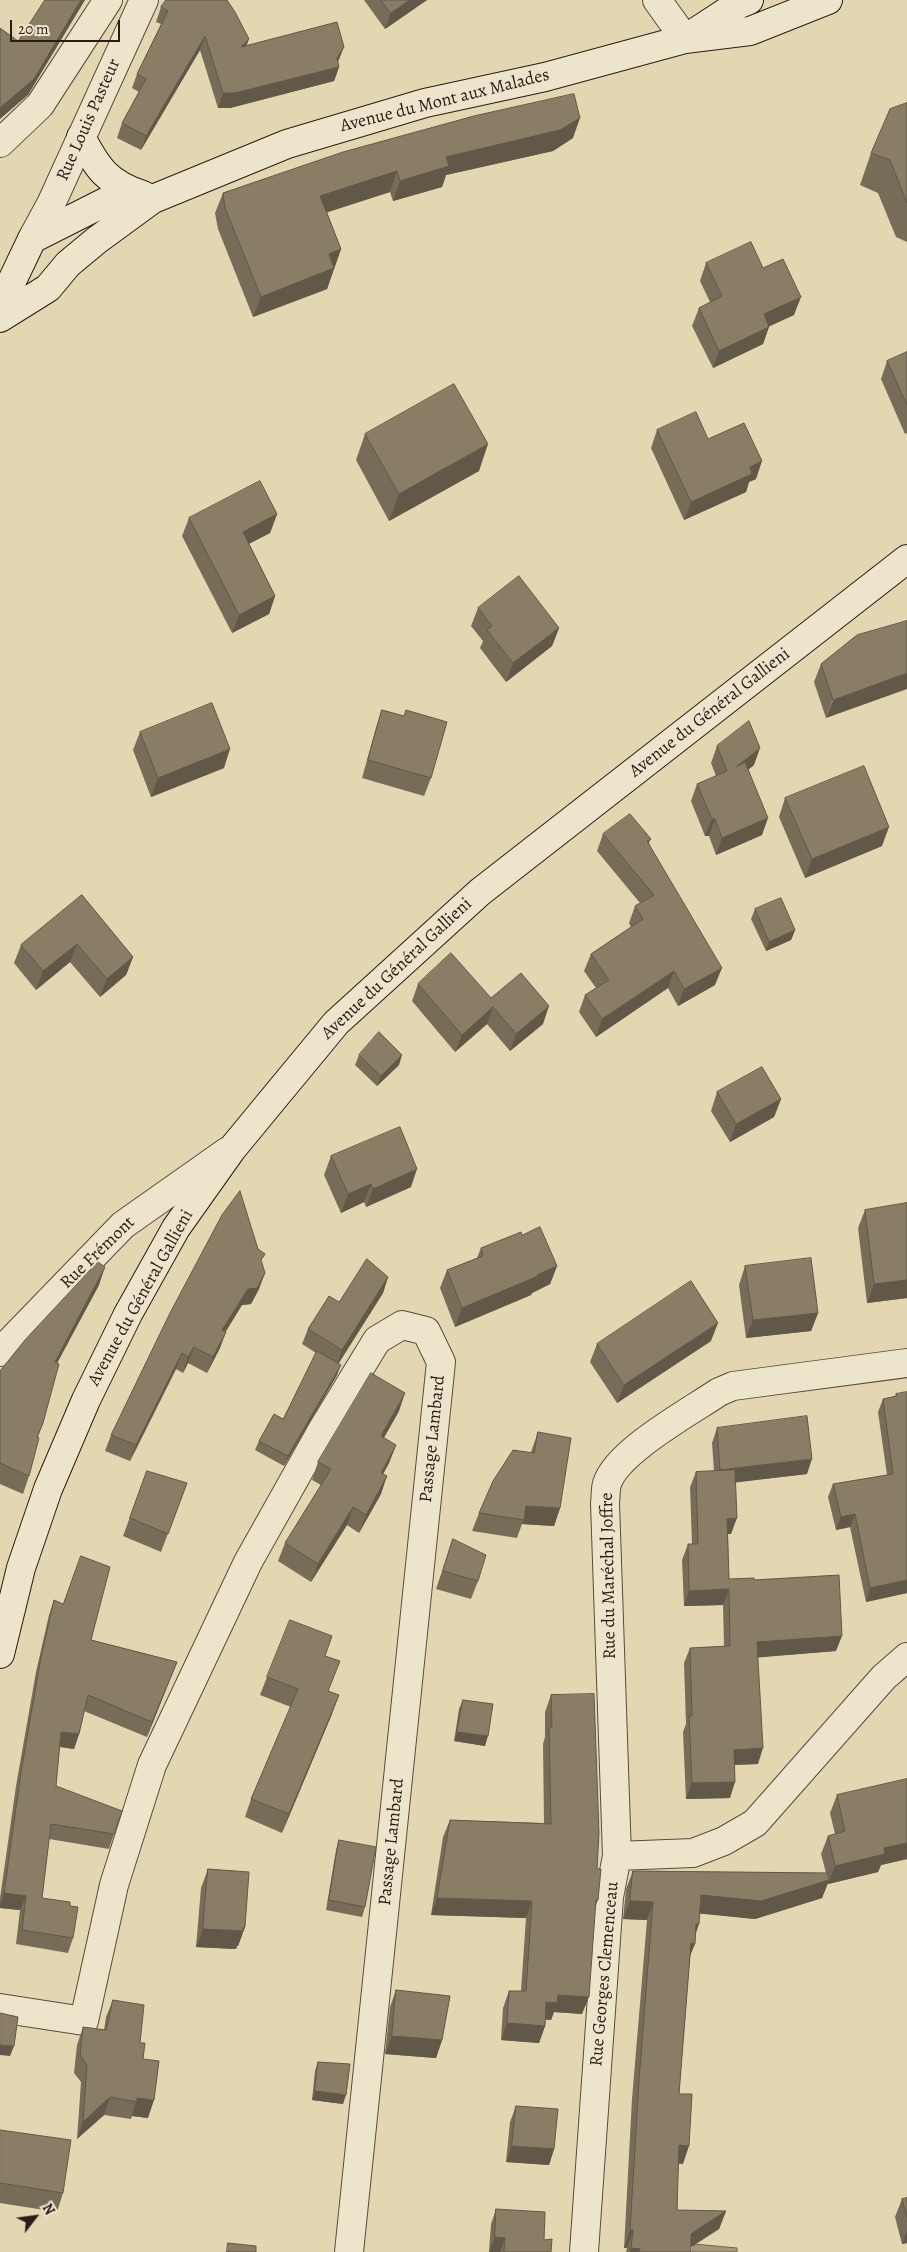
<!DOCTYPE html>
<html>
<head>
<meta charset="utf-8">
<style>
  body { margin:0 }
  #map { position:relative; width:907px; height:2252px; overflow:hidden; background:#e2d7b0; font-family:Alegreya,serif }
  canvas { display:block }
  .north { position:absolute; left:10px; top:2192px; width:50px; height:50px; -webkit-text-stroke:4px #ece5cc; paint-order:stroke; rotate:60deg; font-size:14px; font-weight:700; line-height:20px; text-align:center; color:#2b1b15 }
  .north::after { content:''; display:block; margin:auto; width:18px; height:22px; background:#2b1b15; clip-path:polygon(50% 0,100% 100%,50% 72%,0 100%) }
  .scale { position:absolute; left:10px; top:20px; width:110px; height:22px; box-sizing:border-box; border:2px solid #2b1b15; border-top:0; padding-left:6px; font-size:15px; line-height:18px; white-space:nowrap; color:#2b1b15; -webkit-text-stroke:4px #ece5cc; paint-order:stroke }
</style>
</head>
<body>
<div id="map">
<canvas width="907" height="2252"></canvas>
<div class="north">N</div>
<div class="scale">20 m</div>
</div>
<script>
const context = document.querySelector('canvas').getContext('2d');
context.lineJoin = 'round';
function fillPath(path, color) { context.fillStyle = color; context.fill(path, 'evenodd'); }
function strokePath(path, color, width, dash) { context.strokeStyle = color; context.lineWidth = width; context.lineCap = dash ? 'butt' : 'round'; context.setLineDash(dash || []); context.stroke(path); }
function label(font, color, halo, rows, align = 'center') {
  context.font = font + ' Alegreya,serif'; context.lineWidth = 4; context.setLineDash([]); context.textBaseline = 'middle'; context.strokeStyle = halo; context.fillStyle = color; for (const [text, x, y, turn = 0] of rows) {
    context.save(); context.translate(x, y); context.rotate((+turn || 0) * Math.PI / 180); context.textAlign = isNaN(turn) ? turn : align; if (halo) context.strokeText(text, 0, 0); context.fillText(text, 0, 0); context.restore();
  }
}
const water = new Path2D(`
  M694,2244L737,2248V2252H693Z`);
fillPath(water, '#a4977b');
strokePath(water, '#746552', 1);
const street = new Path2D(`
  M657,0L685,39
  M0,143L40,105L108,0
  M32,239L51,204L144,0
  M0,1352L123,1225L228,1151
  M617,1856L605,1503C606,1497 605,1490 607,1484C616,1452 691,1411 719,1392L733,1386L907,1363
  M0,2008L84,2021L114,1885L152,1765L248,1562L322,1430L377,1340L402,1325L426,1331L441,1362L349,2252
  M584,2252L609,1897L617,1856L693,1853L724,1841L755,1823L884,1677L907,1657`);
const secondary = new Path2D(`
  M691,35L737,5L749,0
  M81,137C97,168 108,184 143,195
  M0,306L32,239L129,190
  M0,318L48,288L68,264L97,240L153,199L287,144L425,103L545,77L685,39L750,31L828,0
  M0,1654L21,1568L48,1489L86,1400L128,1314L176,1228L232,1149L274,1098L336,1023L480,892L907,559`);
strokePath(street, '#594a3c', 30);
strokePath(secondary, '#2b1b15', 30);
strokePath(street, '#ece5cc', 28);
strokePath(secondary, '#ece5cc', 28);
fillPath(new Path2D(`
  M364,0H427L385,29Z
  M161,7L246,45L338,62L339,67L334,81L230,108H218L200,50L141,150L117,138L122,123L139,92L132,88L137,74L161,24L156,22Z
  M907,103V242L896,237L878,193L860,185L871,153Z
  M573,138L553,151L446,175L442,187L393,201L390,192L327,212L341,249L327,289L253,317L218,229L215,213L223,193Z
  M706,263L763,268L794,315L769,326L763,344L713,368L692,326L699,308L710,302L700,281Z
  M907,352V433L905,434L881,379L887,361Z
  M657,430L756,479L749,482L746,492L684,520L651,448Z
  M365,434L479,471L389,521L356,460Z
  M277,514L270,533L249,544L275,596L269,614L232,633L182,536L189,518Z
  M478,608L559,628L552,646L506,682L480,648L483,641L471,626Z
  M857,635L826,718L814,682L821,664Z
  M382,710L404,716L431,778L424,796L362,778L376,728Z
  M140,732L224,768L151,797L133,750Z
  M717,746L754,765L748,770L762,835L716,855L709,836H705L691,801L697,784L716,776L711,763Z
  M785,798L882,846L805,878L779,817Z
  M603,834L651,839L649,843L715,985L678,1006L668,988L596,1037L579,1012L585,995L596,988L584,971L591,954L631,927L629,923L635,906L640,903L597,851Z
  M82,895L133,957L126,975L100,997L70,962L36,990L14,963L21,945Z
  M755,909L795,930L791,940L766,951L751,919Z
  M418,984L491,998L543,1024L510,1051L487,1024L455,1052L412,1001Z
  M359,1055L399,1065L377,1086L355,1065Z
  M717,1092L781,1099L774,1117L730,1142L711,1111Z
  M331,1156L411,1187L366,1207L364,1202L341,1213L324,1175Z
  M907,1203V1298L867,1303L858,1228L865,1210Z
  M522,1235L557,1266L550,1284L532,1293L531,1295L455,1327L440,1288L447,1270L477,1258L481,1248Z
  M262,1263L259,1289L251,1304L242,1305L225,1332L220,1348L207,1373L188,1363L183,1373L176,1369L130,1461L105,1451L111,1435Z
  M745,1266L818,1313L811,1331L746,1338L739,1285Z
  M388,1277L383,1293L338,1364L337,1375L284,1466L255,1450L259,1441L283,1419L316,1353L302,1344L308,1329L339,1302Z
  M99,1285L57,1363L43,1423L38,1437L29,1476L23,1494L0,1484V1371Z
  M711,1341L617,1403L590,1362L597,1344Z
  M896,1394L907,1593L866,1602L850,1527L836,1530L828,1497L833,1484L887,1475L878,1412L883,1399L895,1396Z
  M399,1411L384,1438L396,1445L389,1463L383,1474L381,1494L359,1533L347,1525L311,1582L278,1561L285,1543L321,1485L312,1480L318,1462Z
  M717,1428L807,1474L735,1482L731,1534H728L729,1579L754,1580L836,1651L758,1657V1764L734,1765L730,1798L686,1799L683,1732L686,1724L684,1663L690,1648L724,1646L723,1605L684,1606L682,1560L688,1544H692L690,1487L696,1472L714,1471L712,1443Z
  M538,1432L560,1508L554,1526L522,1524L517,1538L472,1531L479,1513L531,1452Z
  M147,1471L187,1483L161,1552L123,1536Z
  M453,1539L478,1581L471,1599L436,1589Z
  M54,1600L91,1640L177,1662L147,1737L84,1711L79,1734L74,1749L59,1747L56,1786L114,1834L109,1849L49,1839L42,1898L70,1906L73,1938L68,1953L16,1944L20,1910L0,1908V1898L16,1786L36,1672L49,1615Z
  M325,1656L329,1691L332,1714L282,1833L245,1817L251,1799L291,1707L260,1695L267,1677Z
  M551,1695L597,1869L598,1900L595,1908L582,2014L554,2012L551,2020L545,2019V2026L539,2043L501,2040L503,2008L509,1991H521L526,1918L431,1915L443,1837L450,1820L544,1823L543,1744L545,1737V1712Z
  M463,1700L485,1746L454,1741L459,1709Z
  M907,1779V1859L881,1865L878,1872L828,1884V1883L822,1898L755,1919L700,1913L690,1957L679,2094L683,2164L678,2163L677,2210L726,2211L719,2229L691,2247V2252H626L627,2248H624L632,2099L647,1920L623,1919L626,1889L633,1871L826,1873L821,1854L828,1836L835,1834L830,1813L837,1795Z
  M339,1840L365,1907L362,1917L326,1910L336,1850Z
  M208,1869L245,1927L238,1946H237L236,1949L196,1947L201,1888Z
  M396,1990L442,2040L436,2058L385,2054L390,2007Z
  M113,2000L140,2043L143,2059L148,2118L132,2116L131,2119L104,2115L77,2139L81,2082L74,2073L77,2045L83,2027L104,2030L106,2017Z
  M318,2062L343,2104L312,2100L315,2071Z
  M516,2106L554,2149L549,2165L506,2162L510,2122Z
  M0,2130L63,2193L57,2212L0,2203Z
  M907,2198V2243L902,2244L895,2217L902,2199Z
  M496,2209L544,2240L551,2252H489L491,2224Z`), '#776c58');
fillPath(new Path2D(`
  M81,0H85L28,95L0,119V108Z
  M410,0H427L385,29L391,13Z
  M205,36L200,50L141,150L146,136Z
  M249,39L244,53L241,47Z
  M344,47L338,62L334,68L339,67L334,81L230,108H218L223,93L337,58Z
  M580,118L573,138L553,151L446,175L442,187L393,201L400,181L446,157Z
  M397,171L390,192L313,217L320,196Z
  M341,249L327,289L253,317L261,297L329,254Z
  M801,297L794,315L757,332L764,314Z
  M769,327L763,344L713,368L719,351Z
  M488,444L479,471L389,521L399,494Z
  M762,461L756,479L749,482L746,492L684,520L691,502L750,467Z
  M277,514L270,533L236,550L243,532Z
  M275,596L269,614L232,633L239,615Z
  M559,628L552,646L506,682L513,663Z
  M907,673V689L826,718L833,700Z
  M760,748L754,765L729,784L736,767Z
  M230,749L224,768L151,797L158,778Z
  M768,818L762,835L716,855L722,838Z
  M712,819H715L709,836H705Z
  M889,827L882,846L805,878L812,859Z
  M795,930L791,940L766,951L769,942Z
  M77,944L70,962L36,990L43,971Z
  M133,957L126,975L100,997L107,979Z
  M722,968L715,985L678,1006L684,989Z
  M674,971L668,988L596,1037L602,1019Z
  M549,1006L543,1024L510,1051L516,1034Z
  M493,1007L487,1024L455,1052L462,1035Z
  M402,1055L399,1065L377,1086L381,1076Z
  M781,1099L774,1117L730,1142L736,1124Z
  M417,1169L411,1187L366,1207L373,1189Z
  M371,1184L364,1202L341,1213L348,1194Z
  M557,1266L550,1284L532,1293L531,1295L455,1327L462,1308Z
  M105,1267L99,1285L48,1380L55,1362Z
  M265,1273L259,1289L251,1304L242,1305L217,1346L222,1330L248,1289Z
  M388,1277L383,1293L337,1366L342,1350Z
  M907,1280V1298L867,1303L874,1284Z
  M818,1313L811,1331L746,1338L753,1320Z
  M718,1323L711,1341L617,1403L624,1385Z
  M226,1332L220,1348L207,1373L213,1357Z
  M194,1347L188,1363L183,1373L188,1357Z
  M182,1353L176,1369L130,1461L136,1445Z
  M341,1365L337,1375L284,1466L288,1456Z
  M405,1393L399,1411L374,1454L381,1436Z
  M396,1445L389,1463L374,1491L381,1473Z
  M812,1459L807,1474L715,1485L720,1470Z
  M387,1476L381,1494L359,1533L366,1515Z
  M526,1506L560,1508L554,1526L522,1524L524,1520Z
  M353,1507L347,1525L311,1582L318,1564Z
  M855,1514L850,1527L836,1530L841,1517Z
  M737,1518L731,1534H722L727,1519Z
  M907,1580V1593L866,1602L870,1588Z
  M729,1589L723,1605L684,1606L689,1591Z
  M842,1636L836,1651L752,1658L757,1642Z
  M177,1662L147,1737L152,1722Z
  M339,1695L332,1714L282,1833L289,1814Z
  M61,1732L79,1734L74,1749L56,1746Z
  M457,1732L488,1736L485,1746L454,1741Z
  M763,1748L758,1764L728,1765L734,1750Z
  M735,1782L730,1798L686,1799L692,1783Z
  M907,1843V1859L881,1865L878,1872L828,1884L835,1866L884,1848Z
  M829,1880L822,1898L755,1919L694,1913L701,1895Z
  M4,1893L26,1896L20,1910L0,1908V1904Z
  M437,1898L532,1901L526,1918L431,1915Z
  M630,1901L653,1902L647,1920L623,1919Z
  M696,1924H699L693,1942Z
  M245,1927L238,1946H237L236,1949L196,1947L203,1929Z
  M691,1943L695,1944L688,1961Z
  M558,1995L589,1997L582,2014L554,2012L551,2020L539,2019L546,2002Z
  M507,2023L545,2026L539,2043L501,2040Z
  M392,2036L442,2040L436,2058L385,2054Z
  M0,2045L14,2046L10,2056L0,2055Z
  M315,2091L346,2095L343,2104L312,2100Z
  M110,2097L104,2115L77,2139L83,2122Z
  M137,2098L154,2100L148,2118L132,2116Z
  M679,2145L689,2146L683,2164L673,2163Z
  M512,2146L554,2149L549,2165L506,2162Z
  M726,2211L719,2229L685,2251L691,2234Z
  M630,2230H633L627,2248H624Z
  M907,2231V2243L902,2244Z
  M495,2237L505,2238L500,2252H489Z
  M631,2248L640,2249L638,2252H630Z`), '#615847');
const building = new Path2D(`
  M45,0H81L34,79L0,108V28L18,41Z
  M166,0H227L235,12L249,39L241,47L337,22L344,47L337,58L339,67L235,93H223L205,36L146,136L122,123L146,79L137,74L168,11L161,7Z
  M381,0H410L391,13Z
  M574,94L580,118L560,130L446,157L449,166L400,181L397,171L320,196L341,249L329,254L334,268L261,297L225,208L223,193L343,152L474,116Z
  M907,103V203L890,160L871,153L890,109Z
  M751,242L763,268L783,259L801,297L764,314L769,327L719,351L699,308L722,296L706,263Z
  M907,352V405L887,361Z
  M454,384L488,444L399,494L365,434Z
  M696,412L708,439L744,423L762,461L750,467L752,474L691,502L657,430Z
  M260,481L277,514L243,532L275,596L239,615L189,518Z
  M519,576L559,628L513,663L487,630L492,626L478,608Z
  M907,621V673L833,700L821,664L857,635Z
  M212,703L230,749L158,778L140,732Z
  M382,710L404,716L406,710L447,722L431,778L368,760Z
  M749,721L760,748L736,767L745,762L768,818L722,838L715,819H712L697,784L727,771L717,746Z
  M864,766L889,827L812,859L785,798Z
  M630,814L651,839L647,841L722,968L684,989L674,971L602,1019L585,995L609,980L591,954L643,919L635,906L654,895L603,834Z
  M82,895L133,957L107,979L77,944L43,971L21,945Z
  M781,898L795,930L769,942L755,909Z
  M451,953L491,998L521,973L549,1006L516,1034L493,1007L462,1035L418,984Z
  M379,1032L402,1055L381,1076L359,1055Z
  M762,1067L781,1099L736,1124L717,1092Z
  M400,1127L417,1169L373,1189L371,1184L348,1194L331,1156Z
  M240,1191L258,1249L265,1254L261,1260L265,1273L257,1288L248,1289L222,1330L226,1332L213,1357L194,1347L188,1357L182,1353L136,1445L111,1435L170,1313L222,1215Z
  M907,1203V1280L874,1284L865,1210Z
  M540,1227L557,1266L537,1275L538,1276L462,1308L447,1270L483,1256L481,1248L521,1232L522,1235Z
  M811,1258L818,1313L753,1320L745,1266Z
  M367,1259L388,1277L342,1350L308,1329L329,1296L339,1302Z
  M98,1262L105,1267L55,1362L59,1364L43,1423L37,1437L39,1438L29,1476L0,1463V1371L25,1340Z
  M691,1281L718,1323L624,1385L597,1344Z
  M317,1351L341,1365L288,1456L259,1441L274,1414L283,1419Z
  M371,1373L405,1393L381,1436L396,1445L381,1473L387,1476L366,1515L353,1507L318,1564L285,1543L331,1469L318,1462Z
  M907,1392V1580L870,1588L855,1514L841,1517L833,1484L893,1474L883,1399L897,1396L896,1394Z
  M807,1416L812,1459L720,1470L717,1428Z
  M538,1432L571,1438L560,1508L526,1506L524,1520L479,1513L493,1481L513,1450L534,1453Z
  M735,1470L737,1518L727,1519L729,1579L754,1578V1580L839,1575L842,1636L757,1642L763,1748L734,1750L735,1782L692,1783L689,1716H692L690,1648L730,1646L729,1589L689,1591L688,1544H698L696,1472Z
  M147,1471L187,1483L168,1534L130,1518Z
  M453,1539L486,1555L478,1581L443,1571Z
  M81,1556L110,1567L91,1640L177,1662L152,1722L88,1695L79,1734L61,1732L56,1786L122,1811L114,1834L51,1824L42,1898L70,1902V1906L78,1907L73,1938L22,1930L26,1896L4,1893L21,1772L41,1657L54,1600L63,1604Z
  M290,1620L332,1636L325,1656L340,1661L328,1691L339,1695L289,1814L251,1799L298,1689L267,1677Z
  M594,1694L599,1833L597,1869H601L598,1900H596L589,1997L558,1995L557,2003L546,2002L545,2026L507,2023L509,1991H526L532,1901L437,1898L450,1820L551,1824L549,1727H552L551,1695Z
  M463,1700L493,1704L488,1736L457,1732Z
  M907,1779V1843L884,1848L885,1854L835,1866L828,1836L845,1831L837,1795Z
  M339,1840L376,1847L365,1907L329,1900Z
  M208,1869L249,1872L245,1927L243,1928V1931L203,1929Z
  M633,1871L828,1873L829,1880L761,1901L701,1895L699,1924H696L695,1944L691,1943L679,2094H692L689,2146L679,2145L677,2210L726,2211L691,2234V2252H639L640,2249L631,2248L633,2230H630L639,2081L653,1902L630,1901Z
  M396,1990L450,1996L442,2040L392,2036Z
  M113,2000L144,2005L140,2043H145L143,2059L159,2061L154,2100L137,2098V2102L110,2097L83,2122L87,2065L80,2055L83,2027L106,2030Z
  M0,2013L18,2017L14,2046L0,2045Z
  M318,2062L350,2064L346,2095L315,2091Z
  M516,2106L558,2109L554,2149L512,2146Z
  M0,2130L71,2140L63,2193L0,2183Z
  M907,2198V2218L902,2199Z
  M496,2209L545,2212L544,2240L552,2239L551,2252H504L505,2238L495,2237Z
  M228,2243L256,2246V2252H227Z`);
fillPath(building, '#8a7d66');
strokePath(building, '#615847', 1);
label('18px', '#2b1b15', '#ece5cc', [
  ["Avenue du Mont aux Malades",445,101,-14],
  ["Rue Louis Pasteur",89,120,-66],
  ["Avenue du Général Gallieni",710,713,-38],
  ["Avenue du Général Gallieni",397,969,-43],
  ["Rue Frémont",98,1253,-44],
  ["Avenue du Général Gallieni",141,1298,-61],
  ["Passage Lambard",433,1439,-84],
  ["Rue du Maréchal Joffre",609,1576,-91],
  ["Passage Lambard",392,1842,-84],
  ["Rue Georges Clemenceau",605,1974,-85]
]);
</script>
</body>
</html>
